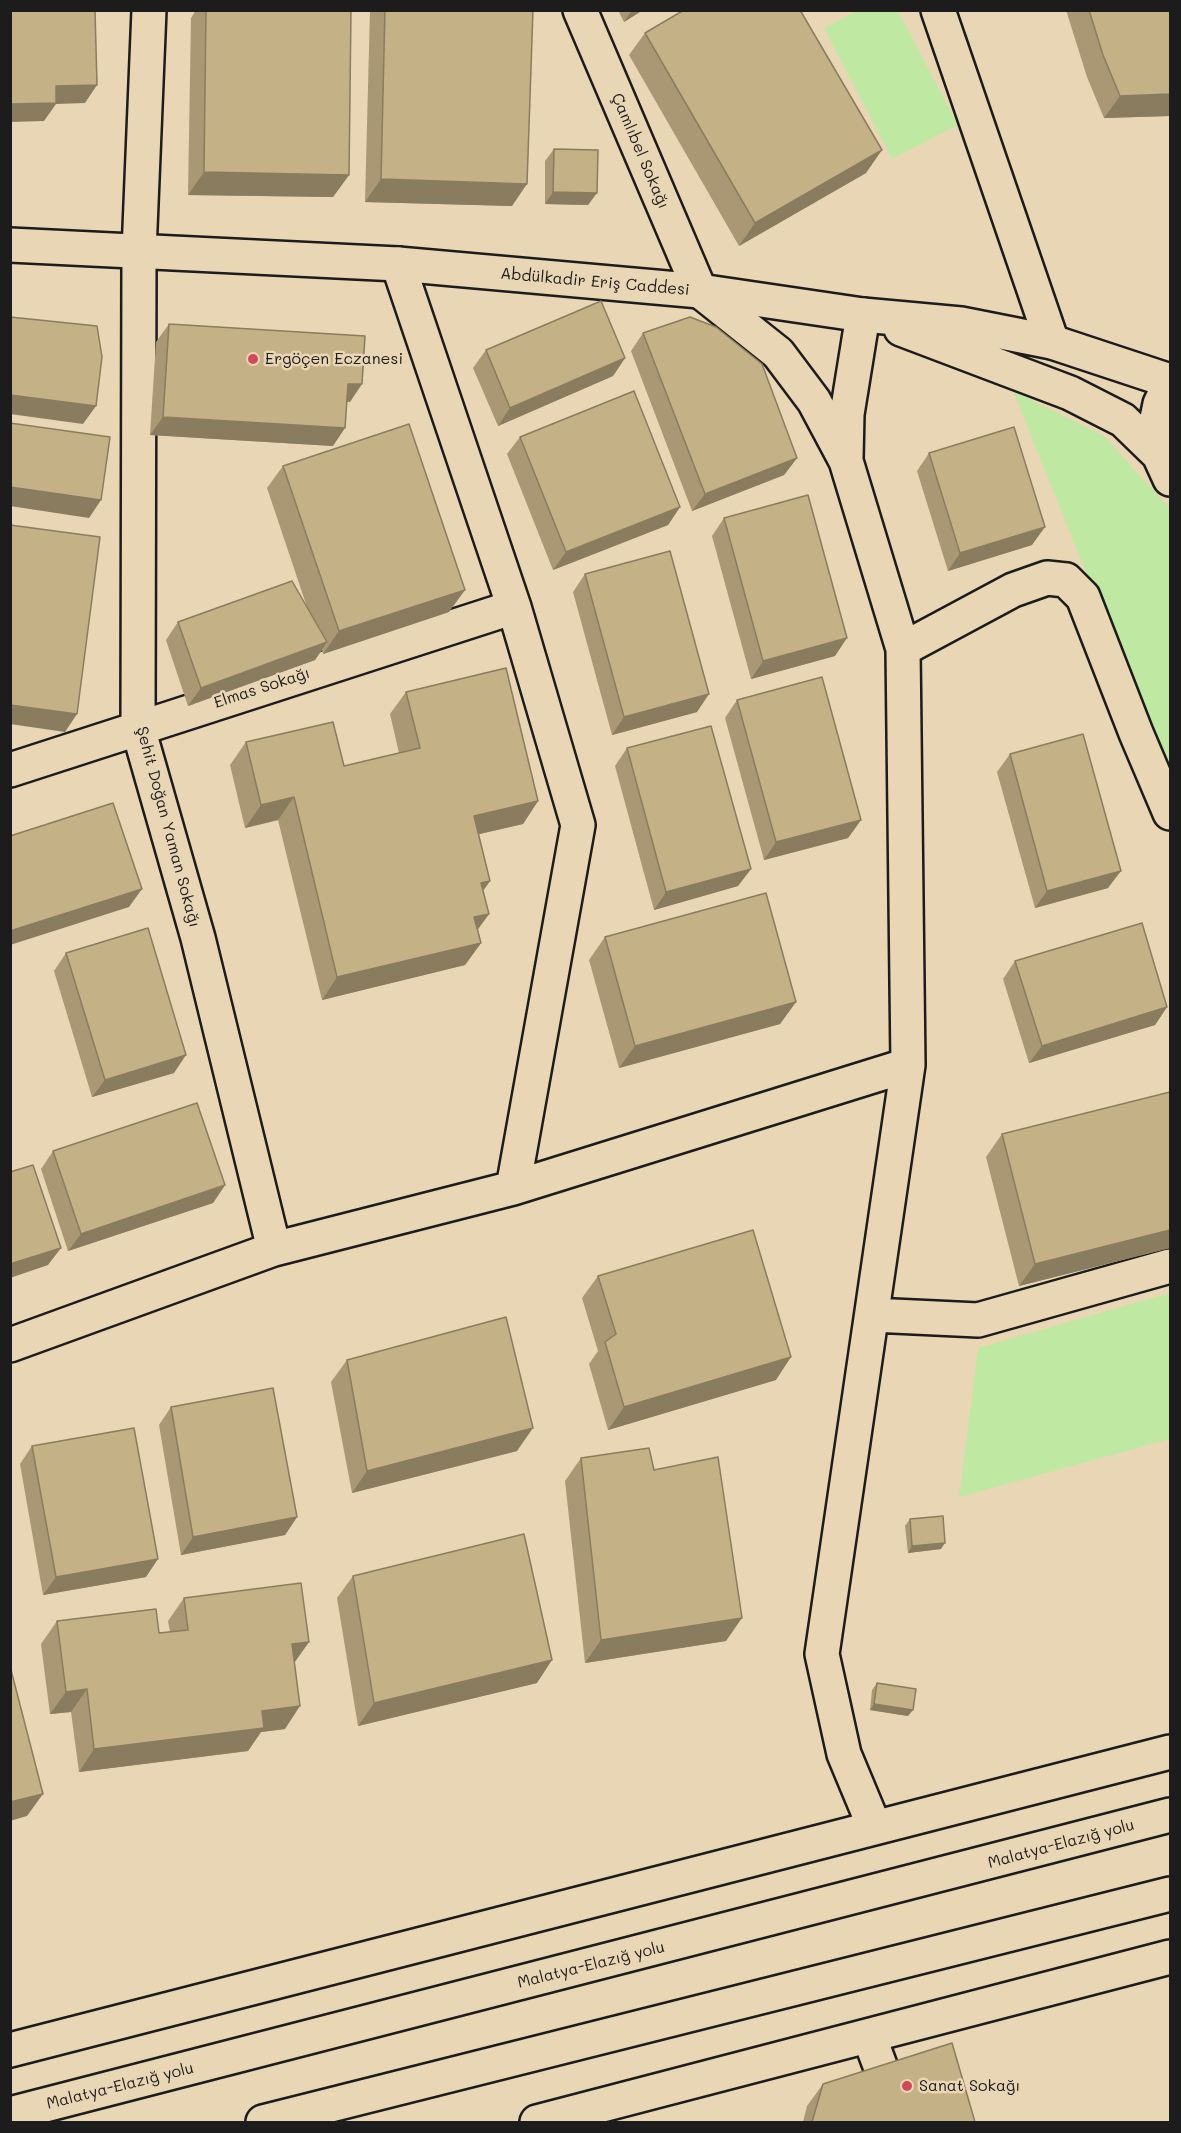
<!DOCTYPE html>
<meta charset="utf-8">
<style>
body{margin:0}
#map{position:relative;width:1181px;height:2133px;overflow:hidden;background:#e9d6b4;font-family:Mali,sans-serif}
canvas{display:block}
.frame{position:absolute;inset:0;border:12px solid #1c1c1c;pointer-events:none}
</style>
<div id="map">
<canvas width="1181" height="2133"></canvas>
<div class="frame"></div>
</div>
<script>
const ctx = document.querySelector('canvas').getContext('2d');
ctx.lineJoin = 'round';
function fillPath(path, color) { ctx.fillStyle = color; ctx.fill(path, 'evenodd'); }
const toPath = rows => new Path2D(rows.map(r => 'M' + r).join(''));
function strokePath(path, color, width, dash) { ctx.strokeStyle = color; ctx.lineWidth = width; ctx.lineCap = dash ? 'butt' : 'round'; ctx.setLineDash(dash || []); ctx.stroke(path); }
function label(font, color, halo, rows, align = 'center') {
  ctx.font = font + ' Mali,sans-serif'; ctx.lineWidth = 5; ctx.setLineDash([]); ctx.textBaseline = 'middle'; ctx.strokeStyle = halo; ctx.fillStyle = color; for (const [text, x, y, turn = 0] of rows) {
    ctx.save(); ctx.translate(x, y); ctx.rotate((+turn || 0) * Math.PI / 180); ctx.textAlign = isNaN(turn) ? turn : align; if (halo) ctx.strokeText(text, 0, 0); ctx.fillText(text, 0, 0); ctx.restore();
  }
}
fillPath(toPath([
 [858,10,898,11,958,125,892,159,824,28],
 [1013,391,1104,436,1170,509,1170,780],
 [1170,1293,1170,1439,959,1497,978,1348]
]), '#bfe8a3');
const street = toPath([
 [149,10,139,252,138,728,198,938,274,1249],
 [580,10,700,291,778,353,814,401,846,461,903,649,908,1065,822,1654,844,1754,874,1826],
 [938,10,1052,342],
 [398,264,514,607,578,825,513,1188],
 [846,459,847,414,863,315],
 [903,649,1013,590,1047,578,1066,580,1083,597,1136,733,1170,813],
 [10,770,514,607],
 [872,1315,978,1320,1170,1266],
 [10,1345,274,1249,513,1188,908,1065],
 [869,2036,901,2122]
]);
const secondary = toPath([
 [10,245,398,264,700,291,863,315,961,324,1052,342,1170,381],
 [901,329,1070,393,1123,420,1159,455],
 [1170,383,1160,404,1155,428,1159,455,1170,479],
 [10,2050,1170,1752],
 [537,2122,1170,1957]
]);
const highway = toPath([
 [10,2114,1170,1815],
 [263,2122,1170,1894]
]);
strokePath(street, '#1c1c1c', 38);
strokePath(secondary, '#1c1c1c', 38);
strokePath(highway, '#1c1c1c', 38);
strokePath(street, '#e9d6b4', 33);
strokePath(secondary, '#e9d6b4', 33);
strokePath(highway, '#e9d6b4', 33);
fillPath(toPath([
 [196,10,351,10,349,175,333,197,188,195,191,18],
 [370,10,533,10,512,206,365,202],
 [618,10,643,10,624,22],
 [1066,10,1170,10,1170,116,1104,118,1087,77],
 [645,33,866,173,739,246,629,55],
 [554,149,588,205,545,204,545,161],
 [169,324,350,402,347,402,333,446,150,435,156,342],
 [643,333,797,458,784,475,692,511,631,351],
 [486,350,625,358,613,376,498,426,473,368],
 [520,437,680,507,668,525,553,570,507,454],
 [929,453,1032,545,948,571,917,471],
 [283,466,449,612,323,654,322,650,315,660,188,706,166,640,178,622,307,607,267,488],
 [724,518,835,656,751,679,712,536],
 [585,574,697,712,612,735,573,592],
 [406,692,538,801,523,824,479,834,490,881,483,891,489,914,478,929,481,943,465,965,322,1000,278,820,245,828,230,765,246,742,344,766,399,753,390,714],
 [737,700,861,820,848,838,764,860,725,718],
 [627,748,751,869,738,886,654,910,615,766],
 [1010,754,1108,888,1035,908,997,772],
 [605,937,796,1002,780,1024,619,1068,589,960],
 [66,953,174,1073,92,1097,54,971],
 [1015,961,1167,1007,1155,1025,1029,1063,1003,979],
 [1170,1092,1170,1248,1019,1286,986,1157,1002,1134],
 [53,1151,225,1185,213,1203,68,1251,41,1169],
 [598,1276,776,1380,608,1430,589,1364,598,1351,582,1298],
 [347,1360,517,1451,352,1493,331,1382],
 [171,1407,297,1517,285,1535,181,1555,159,1425],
 [32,1446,146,1577,43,1595,20,1464],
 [581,1458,654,1470,726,1641,585,1663,565,1481],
 [910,1519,941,1549,908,1553,905,1526],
 [353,1576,537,1683,358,1726,337,1598],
 [184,1598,309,1642,295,1662,285,1729,261,1732,248,1751,79,1772,71,1712,50,1714,41,1644,57,1621,159,1633,170,1632,168,1621],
 [877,1683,908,1716,870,1710,872,1690],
 [823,2084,975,2122,803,2122,807,2106]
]), '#a99873');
fillPath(toPath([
 [632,10,643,10,624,22],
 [97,85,85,103,56,104,44,121,10,122,10,104,56,86],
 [1170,94,1170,116,1104,118,1120,96],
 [882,150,866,173,739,246,755,223],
 [204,172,349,175,333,197,188,195],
 [381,179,527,184,512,206,365,202],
 [553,192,597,193,588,205,545,204],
 [625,358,613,376,498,426,510,408],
 [348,384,362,384,350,402,335,401],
 [10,395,96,406,83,424,10,414],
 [163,417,345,428,333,446,150,435],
 [797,458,784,475,692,511,705,494],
 [10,487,101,500,89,518,10,506],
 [680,507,668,525,553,570,566,552],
 [1045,527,1032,545,948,571,960,553],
 [465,590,449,612,323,654,339,631],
 [847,638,835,656,751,679,763,661],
 [327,642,315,660,188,706,201,688],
 [709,694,697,712,612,735,624,717],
 [10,705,77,714,65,732,10,724],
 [294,797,278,820,245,828,261,805],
 [538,801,523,824,458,839,474,816],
 [861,820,848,838,764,860,776,842],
 [751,869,738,886,654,910,666,892],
 [1121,871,1108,888,1035,908,1047,891],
 [490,881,474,903,481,883],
 [142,889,129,907,10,945,10,931],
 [489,914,473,936,474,917],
 [481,943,465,965,322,1000,337,977],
 [796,1002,780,1024,619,1068,635,1046],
 [1167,1007,1155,1025,1029,1063,1042,1046],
 [186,1055,174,1073,92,1097,105,1080],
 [225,1185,213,1203,68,1251,81,1234],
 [1170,1230,1170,1248,1019,1286,1035,1264],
 [61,1248,48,1265,10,1278,10,1264],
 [791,1357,776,1380,608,1430,624,1407],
 [533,1428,517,1451,352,1493,367,1471],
 [297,1517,285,1535,181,1555,193,1537],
 [945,1543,941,1549,908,1553,912,1546],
 [158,1559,146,1577,43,1595,56,1577],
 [742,1618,726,1641,585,1663,601,1640],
 [309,1642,293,1664,292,1644],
 [552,1660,537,1683,358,1726,374,1703],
 [87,1689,71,1712,50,1714,66,1692],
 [874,1704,913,1710,908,1716,870,1710],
 [300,1706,285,1729,261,1732,248,1751,79,1772,94,1749,262,1711],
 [43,1794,27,1816,10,1821,10,1802]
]), '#8a7c5e');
const building = toPath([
 [10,10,95,10,97,85,56,86,56,103,10,104,10,10],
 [206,10,351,10,349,175,204,172,206,10],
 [385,10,533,10,527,184,381,179,385,10],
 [684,10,800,10,882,150,755,223,645,33,684,10],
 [1089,10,1170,10,1170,94,1120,96,1103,55,1089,10],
 [554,149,598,150,597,193,553,192,554,149],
 [601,301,625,358,510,408,486,350,601,301],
 [10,317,97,326,102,357,96,406,10,395,10,317],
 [690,317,716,327,762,364,797,458,705,494,643,333,690,317],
 [169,324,365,336,362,384,348,384,345,428,163,417,169,324],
 [634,391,680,507,566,552,520,437,634,391],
 [10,423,110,437,101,500,10,487,10,423],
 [409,424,465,590,339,631,283,466,409,424],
 [1014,427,1045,527,960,553,929,453,1014,427],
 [808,495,847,638,763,661,724,518,808,495],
 [10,525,100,537,77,714,10,705,10,525],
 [670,551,709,694,624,717,585,574,670,551],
 [292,581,327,642,201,688,178,622,292,581],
 [506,668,538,801,474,816,490,881,481,883,489,914,474,917,481,943,337,977,294,797,261,805,246,742,333,722,344,766,420,748,406,692,506,668],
 [822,677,861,820,776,842,737,700,822,677],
 [711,726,751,869,666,892,627,748,711,726],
 [1083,734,1121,871,1047,891,1010,754,1083,734],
 [113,803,142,889,10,931,10,836,113,803],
 [766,893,796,1002,635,1046,605,937,766,893],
 [1142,923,1167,1007,1042,1046,1015,961,1142,923],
 [148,928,186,1055,105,1080,66,953,148,928],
 [1170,1092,1170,1230,1035,1264,1002,1134,1170,1092],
 [197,1103,225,1185,81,1234,53,1151,197,1103],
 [33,1165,61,1248,10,1264,10,1172,33,1165],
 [753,1230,791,1357,624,1407,605,1342,616,1334,598,1276,753,1230],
 [506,1317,533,1428,367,1471,347,1360,506,1317],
 [273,1388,297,1517,193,1537,171,1407,273,1388],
 [134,1428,158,1559,56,1577,32,1446,134,1428],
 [649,1448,654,1470,718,1457,742,1618,601,1640,581,1458,649,1448],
 [943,1516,945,1543,912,1546,910,1519,943,1516],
 [524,1534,552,1660,374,1703,353,1576,524,1534],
 [301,1583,309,1642,292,1644,300,1706,262,1711,264,1728,94,1749,87,1689,66,1692,57,1621,156,1609,159,1633,188,1630,184,1598,301,1583],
 [10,1666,43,1794,10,1802,10,1666],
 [877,1683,916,1689,913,1710,874,1704,877,1683],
 [952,2043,975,2122,812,2122,823,2084,952,2043]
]);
fillPath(building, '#c5b186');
strokePath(building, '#8a7c5e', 1.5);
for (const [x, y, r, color] of [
 [253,359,6,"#d1495b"],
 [907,2086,6,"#d1495b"]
]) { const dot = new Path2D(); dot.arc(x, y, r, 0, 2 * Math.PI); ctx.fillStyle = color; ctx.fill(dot); strokePath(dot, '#e9d6b4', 2); }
label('16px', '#1c1c1c', '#e9d6b4', [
 ["Çamlıbel Sokağı",640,151,67],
 ["Abdülkadir Eriş Caddesi",595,282,5],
 ["Elmas Sokağı",262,688,-18],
 ["Şehit Doğan Yaman Sokağı",168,827,75],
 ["Malatya-Elazığ yolu",1061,1844,-15],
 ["Malatya-Elazığ yolu",591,1965,-14],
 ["Malatya-Elazığ yolu",120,2086,-14]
]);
label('16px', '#1c1c1c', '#e9d6b4', [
 ["Ergöçen Eczanesi",265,359],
 ["Sanat Sokağı",919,2086]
], 'left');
</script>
